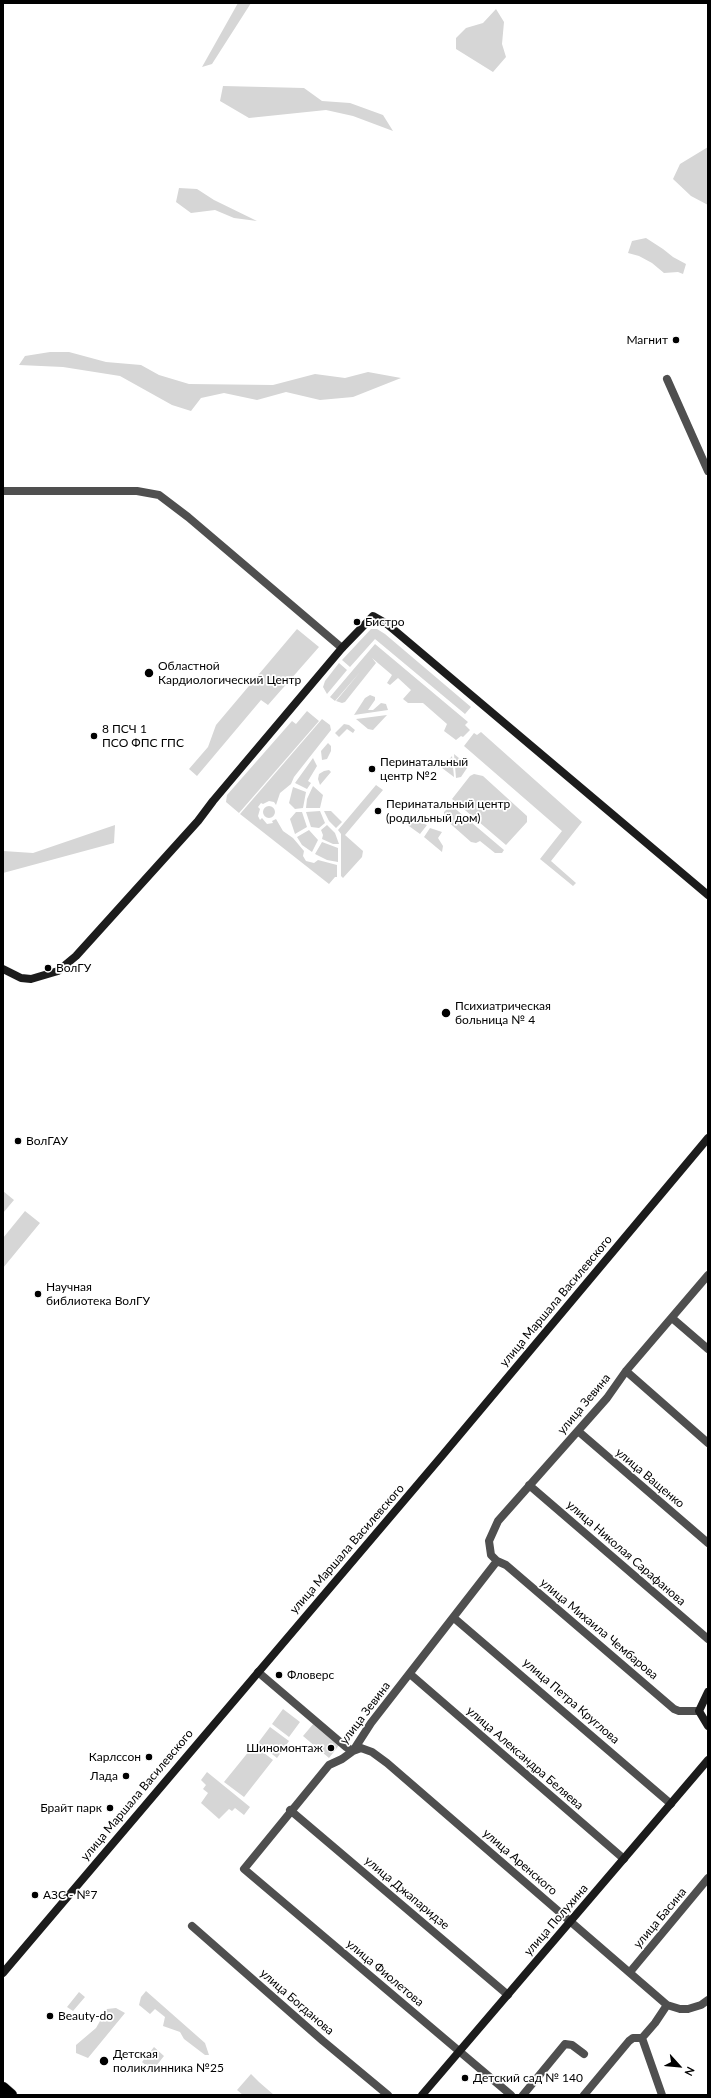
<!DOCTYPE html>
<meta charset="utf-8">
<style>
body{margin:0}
#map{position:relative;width:711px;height:2098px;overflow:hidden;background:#fff;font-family:Lato,sans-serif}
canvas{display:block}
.frame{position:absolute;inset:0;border:4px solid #000;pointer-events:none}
.north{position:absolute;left:659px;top:2046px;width:40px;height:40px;-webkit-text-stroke:3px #fff;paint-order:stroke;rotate:117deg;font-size:11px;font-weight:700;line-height:16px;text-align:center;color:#000}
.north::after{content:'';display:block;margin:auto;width:14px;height:18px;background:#000;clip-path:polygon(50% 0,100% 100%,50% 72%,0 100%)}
</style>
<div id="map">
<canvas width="711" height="2098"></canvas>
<div class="frame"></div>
<div class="north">N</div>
</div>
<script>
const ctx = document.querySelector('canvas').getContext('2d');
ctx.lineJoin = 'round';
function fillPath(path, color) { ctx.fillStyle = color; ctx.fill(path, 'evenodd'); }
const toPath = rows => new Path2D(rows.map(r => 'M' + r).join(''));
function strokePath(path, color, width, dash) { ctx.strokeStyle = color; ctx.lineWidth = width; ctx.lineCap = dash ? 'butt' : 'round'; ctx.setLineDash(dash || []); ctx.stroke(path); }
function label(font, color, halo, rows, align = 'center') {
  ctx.font = font + ' Lato,sans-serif'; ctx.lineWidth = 3.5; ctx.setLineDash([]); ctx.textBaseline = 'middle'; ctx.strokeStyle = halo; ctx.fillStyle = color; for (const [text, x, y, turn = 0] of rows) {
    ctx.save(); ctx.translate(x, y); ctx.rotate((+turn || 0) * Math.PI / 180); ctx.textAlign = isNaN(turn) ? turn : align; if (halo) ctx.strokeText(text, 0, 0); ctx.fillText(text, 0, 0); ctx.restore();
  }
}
fillPath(toPath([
 [238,3,251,3,212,64,202,67],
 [496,9,504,22,502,44,506,57,493,72,456,49,456,38,466,28,483,23],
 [223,86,304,88,322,101,350,103,383,115,393,131,353,116,326,110,249,118,220,101],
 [708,147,708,205,691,196,673,179,680,164],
 [179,188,197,189,214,200,257,221,234,218,215,210,191,213,176,202],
 [646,238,663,249,673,257,686,264,683,274,678,272,664,273,652,263,639,256,628,253,632,241],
 [50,352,69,352,106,362,141,365,159,375,189,384,273,385,315,374,345,378,368,372,401,378,353,397,320,400,286,392,257,400,224,393,201,398,191,411,172,405,120,376,63,367,19,365,25,356],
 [297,629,319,647,268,705,261,700,197,776,189,769,208,747,216,725],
 [371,629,377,629,385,634,471,707,465,714,375,639,350,667,342,660],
 [375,644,468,722,465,725,470,730,463,737,461,736,456,740,444,731,447,724,423,703,408,703,403,699,411,690,398,678,390,685,387,683,392,675,372,658,376,663,345,702,342,703,336,701,360,672,335,701,330,697],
 [339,663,347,670,327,694,323,687,325,681],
 [370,695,375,697,375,700,368,710,373,710,381,703,386,704,388,710,354,715,365,698],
 [307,711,319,721,239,813,226,802,227,795,292,721,296,724],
 [387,715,373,730,368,729,356,719],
 [322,719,330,725,331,730,294,777,291,784,280,793,276,805,274,802,269,801,263,804,261,803,258,807,260,809,258,816,260,820,262,818,267,824,273,823,272,821,276,819,283,831,293,838,304,851,303,856,306,861,314,863,318,860,337,865,337,877,335,877,329,884,240,814],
 [344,724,349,725,355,730,353,733,347,729,339,737,335,733],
 [481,732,582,822,551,861,576,883,573,886,540,859,562,831,464,746,474,733,477,735],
 [328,743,331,746,331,751,327,759,322,760,321,751],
 [454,754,465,763,467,768,461,777,456,778],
 [452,756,454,777,442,768],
 [313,758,317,766,308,781,311,783,307,789,295,783],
 [329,770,331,772,320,785,318,779,319,774,324,771],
 [474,774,483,776,527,816,527,822,506,845,452,799,470,776],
 [376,785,383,790,345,835,363,851,362,857,343,878,341,876,341,834,338,830],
 [313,786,323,795,320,808,306,808,307,799],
 [293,787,306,792,303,808,295,809,289,803],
 '263 812a6 6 0 1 1 12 0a6 6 0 1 1-12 0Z',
 [450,806,452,806,504,850,502,853,495,853,480,841,476,843,471,842,445,819,444,812],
 [320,811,325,823,319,828,311,827,306,812],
 [324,811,331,811,342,822,336,828,329,821],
 [296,812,302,812,307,827,295,834,290,819],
 [405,818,411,819,427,825,420,834,402,821],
 [115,825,114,843,3,873,3,851,33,853],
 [327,825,335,833,339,844,333,844,322,839,323,835,321,830],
 [430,828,442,832,438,838,443,846,442,852,424,837],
 [309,830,318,840,312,852,302,845,297,837],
 [322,842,338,848,338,862,327,860,315,854],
 [3,1191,14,1200,3,1213],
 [25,1211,40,1223,3,1268,3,1238],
 [283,1709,300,1722,289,1737,272,1724],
 [314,1723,340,1744,329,1758,303,1736],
 [270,1727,289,1741,277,1758,258,1743],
 [254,1745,273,1760,244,1797,224,1782],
 [207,1772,250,1807,244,1815,235,1808,232,1811,229,1809,219,1819,201,1803,208,1793,203,1789,206,1785,201,1780],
 [146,1991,205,2043,209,2055,205,2055,184,2039,180,2032,163,2026,165,2017,155,2009,150,2014,139,2005,141,1997],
 [79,1992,85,1997,73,2011,67,2007],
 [116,2008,125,2013,88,2058,76,2053,76,2045,96,2028,107,2009],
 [154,2047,164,2056,152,2071,142,2062],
 [251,2074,259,2082,274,2095,243,2095,237,2090]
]), '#d6d6d6');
const highway = toPath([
 [3,2088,11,2095]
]);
strokePath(highway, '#dbdbdb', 13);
strokePath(toPath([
 [667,379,708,471],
 [3,491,137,491,159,495,188,517,342,648],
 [672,1318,708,1349],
 [626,1371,708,1443],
 [578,1431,708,1543],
 [529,1485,708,1639],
 [497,1561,371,1723,353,1751,342,1759,329,1765,244,1869,511,2095],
 [454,1618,671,1804],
 [258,1672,346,1747,353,1751,361,1748,372,1752,387,1763,667,2005],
 [410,1674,624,1859],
 [699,1711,679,1711,674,1709,506,1565,497,1561,491,1555,489,1541,498,1521,607,1398,626,1371,708,1275],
 [290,1810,508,1995],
 [192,1926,323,2041,388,2095],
 [630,1972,708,1878],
 [642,2038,662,2095],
 [523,2095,565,2044,572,2045,584,2054],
 [584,2095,629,2041,633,2038,642,2038,655,2023,667,2005,680,2009,688,2009,701,2005,708,2000]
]), '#4f4f4f', 8);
strokePath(toPath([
 [3,969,21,978,31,979,58,971,76,956,198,821,213,801,342,648,373,616,387,624,708,895],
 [708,1692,699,1711,708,1726],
 [3,1973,441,1457,708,1138],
 [422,2095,708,1760]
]), '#1c1c1c', 8);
strokePath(highway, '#000', 12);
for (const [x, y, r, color] of [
 [676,340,4,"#000"],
 [357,622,4,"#000"],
 [149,673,5,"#000"],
 [94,736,4,"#000"],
 [372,769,4,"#000"],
 [378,811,4,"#000"],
 [48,968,4,"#000"],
 [446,1013,5,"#000"],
 [18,1141,4,"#000"],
 [38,1294,4,"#000"],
 [279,1675,4,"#000"],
 [331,1748,4,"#000"],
 [149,1757,4,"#000"],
 [126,1776,4,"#000"],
 [110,1808,4,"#000"],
 [35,1895,4,"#000"],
 [50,2016,4,"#000"],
 [104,2061,5,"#000"],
 [465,2078,4,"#000"]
]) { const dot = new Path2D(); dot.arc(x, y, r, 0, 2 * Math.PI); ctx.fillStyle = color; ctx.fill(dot); strokePath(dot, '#fff', 1.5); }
label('12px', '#000', '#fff', [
 ["Магнит",668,340,"right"],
 ["Бистро",365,622],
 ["Областной",158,666],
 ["Кардиологический Центр",158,680],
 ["8 ПСЧ 1",102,729],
 ["ПСО ФПС ГПС",102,743],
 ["Перинатальный",380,762],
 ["центр №2",380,776],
 ["Перинатальный центр",386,804],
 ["(родильный дом)",386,818],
 ["ВолГУ",56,968],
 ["Психиатрическая",455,1006],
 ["больница № 4",455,1020],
 ["ВолГАУ",26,1141],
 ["Научная",46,1287],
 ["библиотека ВолГУ",46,1301],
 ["Фловерс",287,1675],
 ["Шиномонтаж",323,1748,"right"],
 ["Карлссон",141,1757,"right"],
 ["Лада",118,1776,"right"],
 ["Брайт парк",102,1808,"right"],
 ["АЗС - №7",43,1895],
 ["Beauty-do",58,2016],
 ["Детская",113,2054],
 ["поликлинника №25",113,2068],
 ["Детский сад № 140",473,2078]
], 'left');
label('12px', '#000', '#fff', [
 ["улица Маршала Василевского",556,1301,-50],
 ["улица Зевина",584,1404,-50],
 ["улица Ващенко",650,1478,40],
 ["улица Маршала Василевского",347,1549,-49],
 ["улица Николая Сарафанова",626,1553,41],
 ["улица Михаила Чембарова",599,1629,40],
 ["улица Петра Круглова",571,1701,41],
 ["улица Зевина",365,1713,-53],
 ["улица Александра Беляева",525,1758,41],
 ["улица Маршала Василевского",137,1795,-50],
 ["улица Аренского",520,1862,41],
 ["улица Джапаридзе",407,1893,40],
 ["улица Басина",660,1918,-50],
 ["улица Полухина",556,1920,-49],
 ["улица Фиолетова",385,1973,40],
 ["улица Богданова",297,2002,41]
]);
</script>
